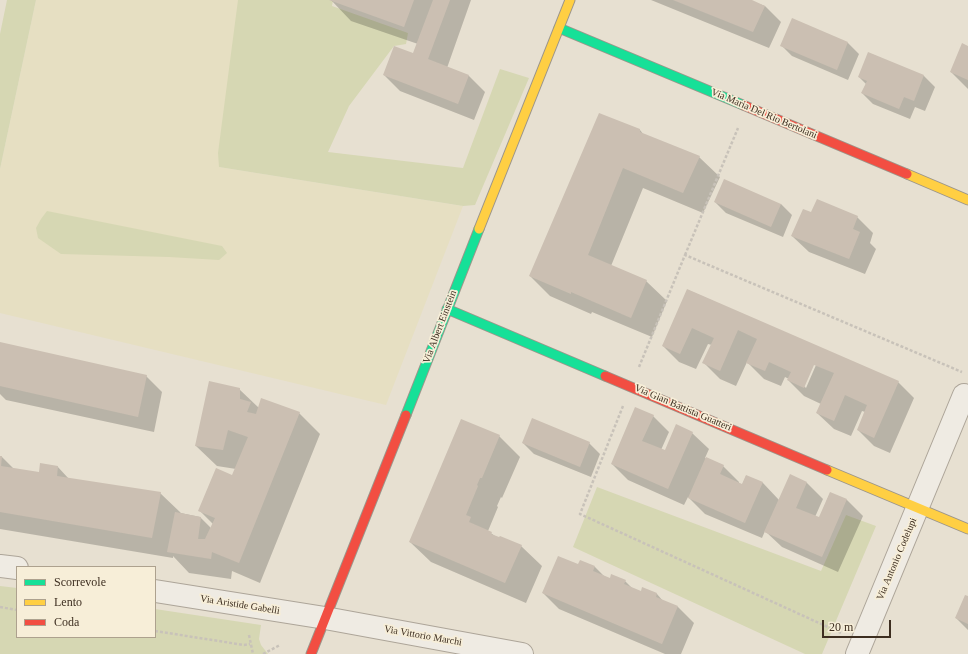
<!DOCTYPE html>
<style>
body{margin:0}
#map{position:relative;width:968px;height:654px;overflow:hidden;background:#e7e0d1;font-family:Georgia,serif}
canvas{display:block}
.legend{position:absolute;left:16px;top:566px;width:140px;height:72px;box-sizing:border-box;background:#f7eed8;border:1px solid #ada18e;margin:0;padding:5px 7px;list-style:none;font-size:12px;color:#3d2e20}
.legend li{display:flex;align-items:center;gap:8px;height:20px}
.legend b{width:20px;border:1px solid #ada18e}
.scale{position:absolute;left:822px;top:620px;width:69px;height:18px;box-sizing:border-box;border:2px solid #3d2e20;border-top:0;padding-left:5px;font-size:12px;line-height:14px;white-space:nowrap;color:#3d2e20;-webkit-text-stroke:3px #f7eed8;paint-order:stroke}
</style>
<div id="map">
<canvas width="968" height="654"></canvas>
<ul class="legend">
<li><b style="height:5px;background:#16e098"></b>Scorrevole</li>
<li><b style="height:5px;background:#ffcf43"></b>Lento</li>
<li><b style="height:5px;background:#f24e42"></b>Coda</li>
</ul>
<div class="scale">20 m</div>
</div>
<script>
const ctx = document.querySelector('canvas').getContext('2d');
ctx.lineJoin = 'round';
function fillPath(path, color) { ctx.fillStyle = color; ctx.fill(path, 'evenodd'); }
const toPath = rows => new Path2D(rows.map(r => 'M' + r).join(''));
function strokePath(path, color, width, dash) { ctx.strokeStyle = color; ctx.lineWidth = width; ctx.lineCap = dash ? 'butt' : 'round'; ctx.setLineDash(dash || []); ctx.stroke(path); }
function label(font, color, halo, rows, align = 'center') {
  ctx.font = font + ' Georgia,serif'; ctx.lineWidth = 3.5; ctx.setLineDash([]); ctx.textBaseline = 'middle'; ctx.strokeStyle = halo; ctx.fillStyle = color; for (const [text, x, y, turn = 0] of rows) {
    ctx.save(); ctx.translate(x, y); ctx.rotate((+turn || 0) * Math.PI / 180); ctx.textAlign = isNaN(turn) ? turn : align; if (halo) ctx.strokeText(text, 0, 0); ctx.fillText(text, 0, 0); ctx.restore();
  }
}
fillPath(toPath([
 [36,0,239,0,219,167,463,206,386,405,0,313,0,169]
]), '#e6dfc2');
fillPath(toPath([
 [7,0,36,0,0,169,0,34],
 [238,0,333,0,332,6,408,33,406,44,394,46,349,106,328,152,463,168,500,69,529,78,475,205,463,206,219,167,218,153],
 [47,211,222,246,227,253,219,260,169,257,61,254,38,238,36,228,41,219],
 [597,487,821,571,846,515,876,526,822,654,805,654,573,547],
 [0,586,17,588,17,637,155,637,155,609,261,625,259,639,261,645,268,654,0,654]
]), '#d6d7b3');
fillPath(toPath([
 [331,0,471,0,447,68,469,76,485,92,474,120,400,91,384,75,414,55,418,44,351,21],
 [651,0,749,0,765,6,781,22,769,48],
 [792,20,848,43,859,54,848,80,792,56,781,45],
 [968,47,968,89,951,72],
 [869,53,924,76,935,87,925,111,915,107,910,119,873,104,862,93,866,84,859,77],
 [640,130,644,135,699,157,720,177,703,213,643,188,611,266,646,281,667,301,652,337,592,312,591,314,550,296,530,276],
 [715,202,781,204,792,215,783,237,726,213],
 [812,213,857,217,873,233,870,243,876,249,865,274,809,252,792,236],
 [688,290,898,382,914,398,890,453,874,446,858,430,865,412,862,411,851,436,834,429,817,413,821,404,804,396,788,380,789,379,785,377,781,386,764,379,747,362,736,386,720,379,704,363,712,345,708,344,696,369,679,362,663,346],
 [814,363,816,365,806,388,804,386],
 [0,343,146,376,162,392,154,432,6,400,0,394],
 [239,389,259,408,299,413,320,434,260,583,232,571,231,579,189,573,173,556,173,558,0,529,0,457,2,457,14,469,40,473,57,466,69,479,160,493,181,513,200,517,211,528,213,524,200,511,232,477,236,469,217,466,196,446],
 [653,416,669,432,661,450,665,451,692,433,709,449,705,458,723,466,739,482,739,483,742,485,746,476,763,483,779,500,790,476,807,483,823,499,815,517,819,519,830,493,847,500,863,516,838,572,782,547,765,531,762,538,705,514,688,497,684,505,628,480,612,464],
 [499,436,520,457,502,498,501,497,497,506,498,507,488,531,495,536,521,546,542,566,526,603,431,562,410,542],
 [523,443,589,443,600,454,591,477,534,454],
 [579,566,595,567,604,576,610,579,625,581,633,589,641,592,657,594,663,601,678,607,694,623,681,654,665,654,559,609,543,593],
 [968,597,968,630,956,618]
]), '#0003');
fillPath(toPath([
 [329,0,414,0,404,27],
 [433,0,450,0,428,59,469,75,458,104,383,75,394,46,413,53],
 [673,0,752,0,765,6,753,32],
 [792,18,848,42,837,70,780,46],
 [962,43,968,46,968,80,950,72],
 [868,52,924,75,914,101,904,97,899,109,861,93,867,81,858,77],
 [599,113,640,129,640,132,700,156,683,193,623,168,588,255,647,280,631,318,571,292,571,294,529,276],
 [724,179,781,204,771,227,714,202],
 [817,199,858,216,853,229,860,232,849,259,791,236,803,209,811,212],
 [687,289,899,381,874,438,857,430,867,405,845,395,834,421,816,413,834,373,814,365,804,388,787,380,791,372,769,362,765,371,746,363,757,339,738,330,720,371,702,363,714,338,692,328,680,354,662,346],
 [0,342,147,375,138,417,0,386],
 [209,381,240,388,240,399,251,402,247,412,256,414,261,398,300,412,239,563,212,552,211,559,167,552,175,512,201,517,198,539,205,539,215,518,198,511,216,468,232,475,248,437,228,430,223,450,195,446],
 [635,407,654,415,642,441,665,450,676,424,693,432,668,489,611,464],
 [532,418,590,442,580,467,522,443],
 [461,419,500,435,482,478,480,478,477,485,478,486,466,515,471,517,469,522,492,532,491,534,499,537,500,536,522,545,505,583,409,542],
 [0,456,2,456,1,466,39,472,40,463,58,466,57,476,161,492,152,538,0,512],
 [706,457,724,465,720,474,742,484,746,475,763,482,745,523,688,498],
 [790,474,807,482,796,508,819,517,830,492,847,499,822,557,764,532],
 [558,556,578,564,580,560,595,566,593,571,610,578,611,574,626,580,624,584,641,591,642,587,657,593,656,597,678,606,662,644,542,593],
 [965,595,968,596,968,624,955,618]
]), '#cbbfb2');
const street = toPath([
 [0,566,17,568],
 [155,591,325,618,522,654],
 [857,654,964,395,968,396]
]);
const fast = toPath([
 [559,28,743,105],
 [447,309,605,376],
 [406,415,479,229]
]);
const slow = toPath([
 [907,174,968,200],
 [479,229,570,0],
 [827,470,968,529]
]);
const jam = toPath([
 [743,105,907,174],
 [605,376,827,470],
 [311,654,406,415]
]);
strokePath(street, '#ada599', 24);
strokePath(fast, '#9c958a', 11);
strokePath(slow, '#9c958a', 11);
strokePath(jam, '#9c958a', 11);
strokePath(toPath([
 [685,255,738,128],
 [639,367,685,255,962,372],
 [623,406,580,514,841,633],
 [0,607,17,610],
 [155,631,244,645,250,644],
 [249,635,253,654],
 [263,654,280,645]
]), '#c8c2b9', 2.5, [3, 2]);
strokePath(street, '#efebe3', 22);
strokePath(fast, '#16e098', 9);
strokePath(slow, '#ffcf43', 9);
strokePath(jam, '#f24e42', 9);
label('10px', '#3d2e20', '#f7eed8', [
 ["Via Maria Del Rio Bertolani",764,114,23],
 ["Via Albert Einstein",440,327,-69],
 ["Via Gian Battista Guatteri",683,408,23],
 ["Via Antonio Codelupi",897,559,-67],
 ["Via Aristide Gabelli",240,605,9],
 ["Via Vittorio Marchi",423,636,10]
]);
</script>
